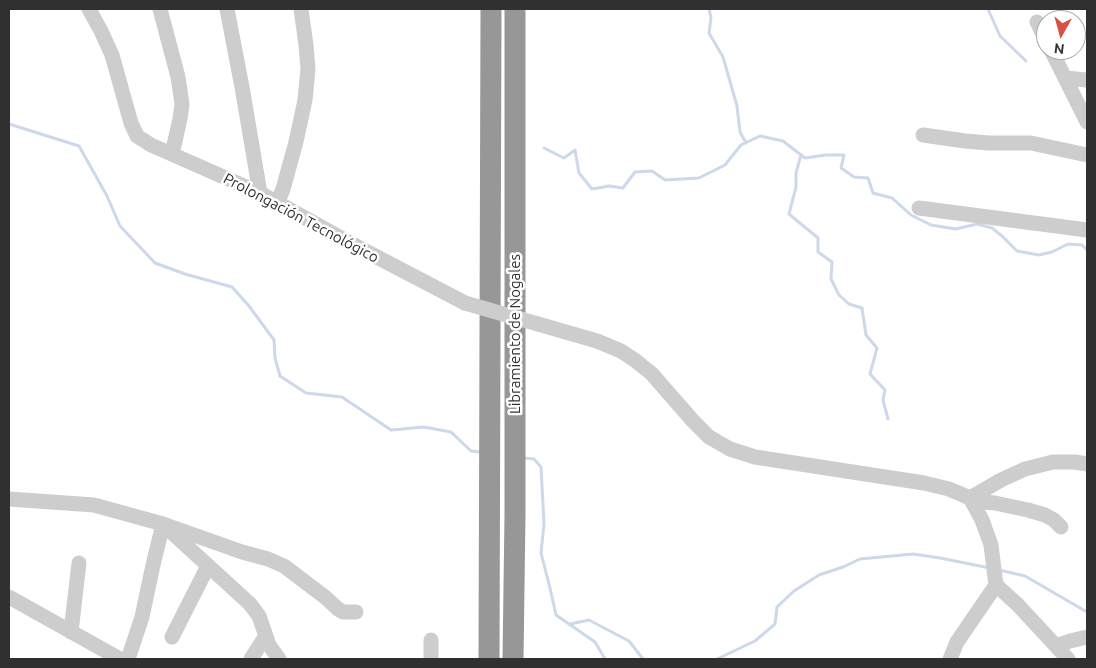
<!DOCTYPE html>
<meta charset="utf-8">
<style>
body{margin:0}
#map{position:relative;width:1096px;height:668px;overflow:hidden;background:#fff;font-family:Ubuntu,sans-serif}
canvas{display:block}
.frame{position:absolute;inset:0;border:10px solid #303030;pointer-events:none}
.north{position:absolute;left:1036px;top:10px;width:50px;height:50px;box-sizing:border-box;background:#fff;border:1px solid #acacac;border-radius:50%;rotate:187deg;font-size:14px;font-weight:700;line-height:20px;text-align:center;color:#303030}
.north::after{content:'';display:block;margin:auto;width:18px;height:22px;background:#d95140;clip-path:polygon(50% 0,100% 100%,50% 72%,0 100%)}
</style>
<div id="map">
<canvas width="1096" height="668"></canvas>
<div class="frame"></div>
<div class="north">N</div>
</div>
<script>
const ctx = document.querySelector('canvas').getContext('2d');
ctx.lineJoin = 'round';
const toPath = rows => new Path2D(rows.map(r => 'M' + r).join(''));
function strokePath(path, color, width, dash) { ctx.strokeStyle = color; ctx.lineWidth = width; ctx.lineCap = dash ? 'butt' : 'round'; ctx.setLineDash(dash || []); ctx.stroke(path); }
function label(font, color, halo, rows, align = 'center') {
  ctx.font = font + ' Ubuntu,sans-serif'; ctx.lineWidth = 5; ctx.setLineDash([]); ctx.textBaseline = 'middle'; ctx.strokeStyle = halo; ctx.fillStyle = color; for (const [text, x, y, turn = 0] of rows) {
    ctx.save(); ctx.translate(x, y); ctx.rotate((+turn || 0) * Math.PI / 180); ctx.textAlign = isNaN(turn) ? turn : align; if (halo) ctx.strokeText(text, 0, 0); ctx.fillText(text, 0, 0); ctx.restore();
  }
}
strokePath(toPath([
 [709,9,711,18,709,33,723,57,737,106,740,132,746,143],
 [988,9,1000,36,1026,61],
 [9,124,79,146,107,196,120,226,155,263,185,274,232,287,249,306,274,340,275,358,280,376,306,393,342,397,391,430,424,427,451,432,471,451,480,452],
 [544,148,564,158,575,150,579,173,592,189,609,186,623,188,635,172,652,171,665,180,699,178,725,165,741,145,760,136,783,141,805,158,826,155,844,155,841,168,854,177,868,178,873,193,892,198,911,215,931,225,956,229,977,224,992,228,1002,236,1017,251,1039,255,1052,252,1068,244,1082,245,1087,250],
 [801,155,796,173,796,187,789,214,818,238,818,252,832,262,831,279,839,295,849,304,862,308,866,335,877,348,870,374,885,390,883,400,888,419],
 [525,458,534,459,541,467,544,524,541,553,550,588,556,615,595,642,605,659],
 [999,570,1025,576,1087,612],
 [570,624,589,620,606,629,629,641,643,659],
 [717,659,755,641,775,624,777,607,794,591,819,575,843,567,860,559,913,554,940,558,990,568]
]), '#cdd9ea', 3);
strokePath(toPath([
 [89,9,101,31,112,55,131,123,137,136,151,145,260,193,352,244,465,303],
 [160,9,178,77,182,104,180,119,172,154],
 [227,9,242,87,260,193],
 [1037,22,1046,40],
 [1051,50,1087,122],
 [1065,78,1087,80],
 [923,135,965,141,989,143,1031,143,1087,155],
 [278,202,283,189,296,142,305,100,308,69,306,45,301,9],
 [919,208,1087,230],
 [538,324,597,341,621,351,636,361,652,374,693,421,709,437,730,449,755,457,924,483,949,489,970,498,982,520,991,545,996,585,1018,605,1068,659],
 [970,498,1001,480,1025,469,1053,462,1075,462,1087,464],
 [9,499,94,505,163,524,242,552,268,559,284,566,325,597,338,609,343,612,356,612],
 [973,503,984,502,995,503,1028,510,1045,515,1054,520,1061,527],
 [168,529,250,604,259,616,269,645,279,659],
 [9,597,120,659],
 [71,632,79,563],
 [172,637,208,566],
 [1056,646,1070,641,1087,637],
 [128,659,142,617,153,565,163,524],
 [251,659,265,637],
 [431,659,431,640],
 [950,659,957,642,996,585]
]), '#cdcdcd', 15);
strokePath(toPath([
 [489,659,491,9],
 [513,659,515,515,515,9]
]), '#979797', 21);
strokePath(toPath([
 [465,303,538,324]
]), '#cdcdcd', 15);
label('15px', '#303030', '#fff', [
 ["Prolongación Tecnológico",301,218,28],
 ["Libramiento de Nogales",515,334,-90]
]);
</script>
